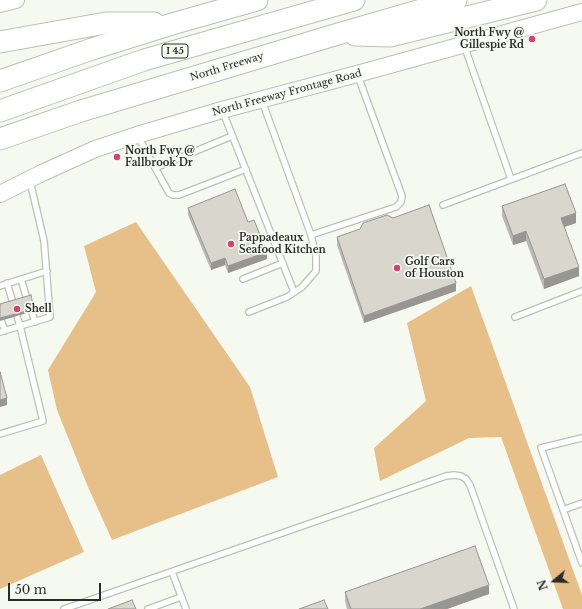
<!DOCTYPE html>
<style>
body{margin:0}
#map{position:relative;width:582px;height:609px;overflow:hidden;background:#f6f9ef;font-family:"Libre Baskerville",serif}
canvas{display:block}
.north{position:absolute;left:534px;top:561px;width:40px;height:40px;-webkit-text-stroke:3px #f6f9ef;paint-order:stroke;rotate:251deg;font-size:11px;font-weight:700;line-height:16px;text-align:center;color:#2b2c29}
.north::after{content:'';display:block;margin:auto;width:14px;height:18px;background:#2b2c29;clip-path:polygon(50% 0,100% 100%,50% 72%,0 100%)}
.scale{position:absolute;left:8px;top:583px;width:93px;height:18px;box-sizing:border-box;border:2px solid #2b2c29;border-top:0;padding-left:5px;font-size:12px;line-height:14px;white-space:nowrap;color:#2b2c29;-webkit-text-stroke:3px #f6f9ef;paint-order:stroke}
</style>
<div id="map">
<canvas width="582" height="609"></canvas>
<div class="north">N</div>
<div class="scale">50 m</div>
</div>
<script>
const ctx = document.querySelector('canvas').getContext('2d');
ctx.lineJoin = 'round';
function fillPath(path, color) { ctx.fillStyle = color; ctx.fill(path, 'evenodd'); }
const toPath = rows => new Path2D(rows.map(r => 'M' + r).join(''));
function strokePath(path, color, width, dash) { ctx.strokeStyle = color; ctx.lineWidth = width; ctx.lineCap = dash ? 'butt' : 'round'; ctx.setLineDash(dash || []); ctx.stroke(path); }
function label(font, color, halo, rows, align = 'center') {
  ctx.font = font + ' "Libre Baskerville",serif'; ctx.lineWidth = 3.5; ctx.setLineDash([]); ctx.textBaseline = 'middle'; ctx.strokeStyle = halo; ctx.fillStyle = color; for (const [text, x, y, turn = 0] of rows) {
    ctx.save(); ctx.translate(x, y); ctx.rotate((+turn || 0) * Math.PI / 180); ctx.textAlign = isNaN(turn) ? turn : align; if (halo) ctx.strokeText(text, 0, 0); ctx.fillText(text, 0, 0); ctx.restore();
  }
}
fillPath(toPath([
 [136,222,250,387,278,477,112,540,88,487,57,410,48,370,96,292,84,246],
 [471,286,582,595,582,609,563,609,501,437,469,438,380,481,374,448,426,401,407,323],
 [41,455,84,552,0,589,0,475]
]), '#e7c089');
const service = toPath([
 [464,45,511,179],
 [223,112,294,292],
 [137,135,169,193,173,195,179,195,246,169],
 [155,168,232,136],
 [443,205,582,153],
 [311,235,396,207,401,202,402,196,358,76],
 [21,279,27,299],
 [243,279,283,263],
 [7,283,13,303],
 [0,286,47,271],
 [32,312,35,322],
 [249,312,287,297,302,287,316,271,316,256,311,235,262,101],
 [515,317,582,291],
 [1,320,5,331],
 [0,332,50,317,44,241,30,181],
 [0,434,43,421,20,326,17,316],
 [582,438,541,448,582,563],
 [563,510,582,503],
 [172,572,186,609],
 [64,609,446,476,454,475,461,476,466,479,470,485,514,609],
 [148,609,181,597]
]);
const secondary = toPath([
 [0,4,16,0],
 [0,194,42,173,95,149,137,135,222,110,357,74,582,12]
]);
const motorway = toPath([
 [355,35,390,36,536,0],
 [0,42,106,23,154,23],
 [0,81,92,49,172,24,257,0],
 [0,111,144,60,354,0],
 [0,139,81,111,338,34,456,0]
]);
strokePath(service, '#bdc0b7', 8);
strokePath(secondary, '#bdc0b7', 18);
strokePath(motorway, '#bdc0b7', 23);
strokePath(service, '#fff', 5.5);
strokePath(secondary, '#fff', 16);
strokePath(motorway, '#fff', 21);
fillPath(toPath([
 [502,206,576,223,564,227,579,276,544,289,526,241,513,245,502,216],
 [188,208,248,222,267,259,228,273,225,265,211,270,188,215],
 [337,237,456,291,364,323,337,245],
 [345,592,489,594,447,609,347,609,345,601]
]), '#bab8b0');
fillPath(toPath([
 [576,213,576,223,561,228,561,218],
 [526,231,526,241,513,245,513,236],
 [267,252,267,259,228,273,228,266],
 [225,258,225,265,211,270,211,263],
 [579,267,579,276,544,289,544,279],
 [456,283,456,291,364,323,364,316],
 [34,309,34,311,0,321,0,318],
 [7,398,7,405,0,407,0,400],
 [489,585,489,594,447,609,420,609]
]), '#979690');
const building = toPath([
 [565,184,576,213,561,218,579,267,544,279,526,231,513,236,502,206,565,184],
 [235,189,248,222,254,220,267,252,228,266,225,258,211,263,188,208,235,189],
 [429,205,456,283,364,316,337,237,360,229,363,223,387,215,393,218,429,205],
 [31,295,34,309,0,318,0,304,31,295],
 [0,372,7,398,0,400,0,372],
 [475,546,489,585,420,609,351,609,345,592,475,546],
 [132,600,136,609,108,609,132,600],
 [324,600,328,609,299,609,324,600]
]);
fillPath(building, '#d8d6cd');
strokePath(building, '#979690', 1);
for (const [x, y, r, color] of [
 [532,39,4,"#d14471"],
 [117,157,4,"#d14471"],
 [231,244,4,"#d14471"],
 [397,268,4,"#d14471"],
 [17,309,4,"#d14471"]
]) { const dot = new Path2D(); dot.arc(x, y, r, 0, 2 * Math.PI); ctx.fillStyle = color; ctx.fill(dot); strokePath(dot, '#f6f9ef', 1.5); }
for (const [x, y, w] of [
 [175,51,26]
]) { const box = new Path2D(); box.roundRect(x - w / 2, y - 7, w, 14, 3); ctx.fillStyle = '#f6f9ef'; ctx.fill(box); strokePath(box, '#2b2c29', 1); }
label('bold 9px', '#2b2c29', null, [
 ["I 45",175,51]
]);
label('bold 10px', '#2b2c29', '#f6f9ef', [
 ["North Fwy @",524,33,"right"],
 ["Gillespie Rd",524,45,"right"],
 ["North Fwy @",125,151],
 ["Fallbrook Dr",125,163],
 ["Pappadeaux",239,238],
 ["Seafood Kitchen",239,250],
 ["Golf Cars",405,262],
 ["of Houston",405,274],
 ["Shell",25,309]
], 'left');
label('10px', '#2b2c29', '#f6f9ef', [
 ["North Freeway",227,67,-17],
 ["North Freeway Frontage Road",287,93,-15]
]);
</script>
